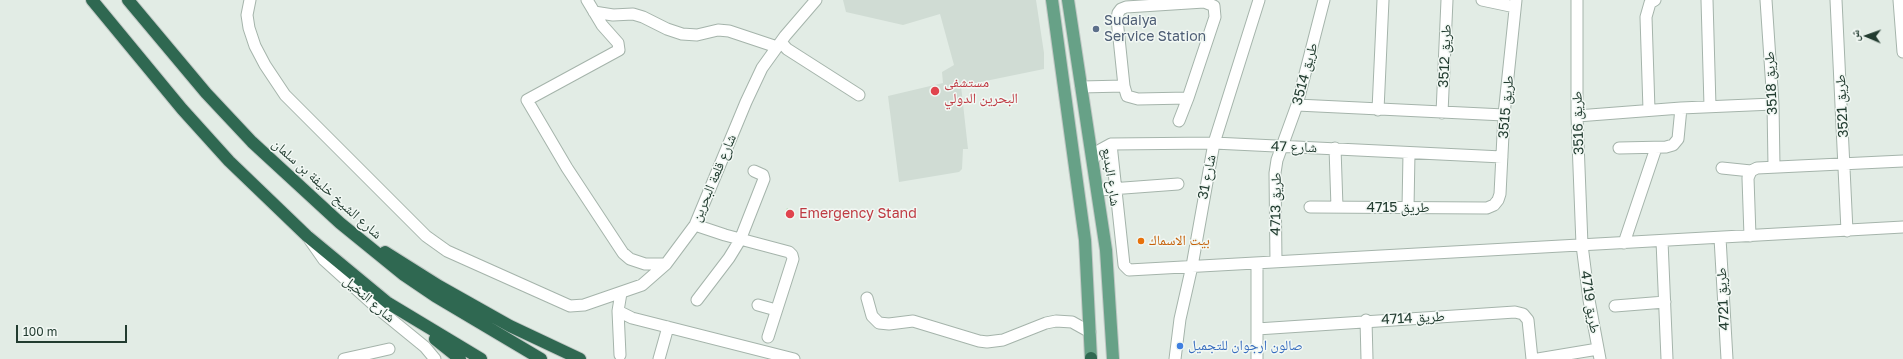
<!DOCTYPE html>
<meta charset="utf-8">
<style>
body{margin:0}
#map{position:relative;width:1903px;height:359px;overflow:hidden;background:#e2ece5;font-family:"Golos Text","Noto Naskh Arabic",sans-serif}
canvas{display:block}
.north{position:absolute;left:1847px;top:16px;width:40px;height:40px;-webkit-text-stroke:3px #f2f8f4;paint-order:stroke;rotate:272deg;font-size:11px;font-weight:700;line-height:16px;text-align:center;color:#223c30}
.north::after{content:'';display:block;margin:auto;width:14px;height:18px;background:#223c30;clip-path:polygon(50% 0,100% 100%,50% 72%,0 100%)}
.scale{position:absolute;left:16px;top:325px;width:111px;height:18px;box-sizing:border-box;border:2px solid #223c30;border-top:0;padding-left:5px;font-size:12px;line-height:14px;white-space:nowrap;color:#223c30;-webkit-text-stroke:3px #f2f8f4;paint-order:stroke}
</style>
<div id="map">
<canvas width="1903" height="359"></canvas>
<div class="north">ش</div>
<div class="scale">100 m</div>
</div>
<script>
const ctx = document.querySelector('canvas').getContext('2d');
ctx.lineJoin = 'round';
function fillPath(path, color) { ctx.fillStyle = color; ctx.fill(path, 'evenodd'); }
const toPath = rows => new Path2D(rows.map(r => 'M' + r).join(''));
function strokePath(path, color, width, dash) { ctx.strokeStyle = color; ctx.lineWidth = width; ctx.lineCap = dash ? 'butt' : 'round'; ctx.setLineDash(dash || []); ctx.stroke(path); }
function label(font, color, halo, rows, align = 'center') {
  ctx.font = font + ' "Golos Text","Noto Naskh Arabic",sans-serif'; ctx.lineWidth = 3; ctx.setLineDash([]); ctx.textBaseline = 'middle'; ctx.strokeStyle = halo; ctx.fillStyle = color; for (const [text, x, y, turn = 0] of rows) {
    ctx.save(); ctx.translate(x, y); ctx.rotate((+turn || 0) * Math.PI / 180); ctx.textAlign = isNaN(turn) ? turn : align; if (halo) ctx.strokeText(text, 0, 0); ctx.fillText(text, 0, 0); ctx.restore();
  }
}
fillPath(toPath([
 [843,0,1036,0,1044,53,1044,69,961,86,968,149,963,149,962,169,959,172,899,182,888,96,943,83,942,72,954,65,940,14,903,25,846,12]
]), '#d0dcd4');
fillPath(toPath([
 [787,208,796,213,792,218,784,214]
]), '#bbddbe');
const minor = toPath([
 [250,0,247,15,249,28,255,46,265,65,285,95,426,236,447,251,570,306,584,305,642,285,666,264,695,225,746,102,762,68,785,36,816,0],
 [587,0,602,25,618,43,619,50,527,100,567,168,623,253,630,259,645,264,666,264],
 [1482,0,1515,7],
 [1577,0,1577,116,1582,245,1589,300,1600,359],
 [1707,0,1710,106],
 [1766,0,1773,104,1774,166],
 [1836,0,1847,231],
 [1899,0,1903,52],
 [594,12,613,15,633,14,643,17,667,29,682,34,697,35,718,30,729,31,777,47],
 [781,42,787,49,859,95],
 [1081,87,1124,86],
 [1297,105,1504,115],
 [1378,110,1383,0],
 [1649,110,1646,17,1650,3,1655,0],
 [1442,113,1447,0],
 [1577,116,1681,108,1773,104],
 [1179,121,1188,98,1215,17,1214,6,1204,2,1126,7,1121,9,1118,13,1117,19,1124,86,1127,96,1138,99,1188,98],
 [1111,144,1124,265,1129,270,1903,227],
 [1335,148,1337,207],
 [1619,148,1666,147,1673,145,1678,139,1681,108],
 [1093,160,1100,150,1111,144,1214,143,1502,157],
 [1722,168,1751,171],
 [1097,190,1178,184],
 [1310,207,1487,208,1494,205,1498,200,1500,194,1504,115,1516,0],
 [1408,208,1409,153],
 [695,225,725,235,789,252,792,255,793,259,768,337],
 [1750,236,1748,178,1751,171,1757,168,1903,161],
 [1720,238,1727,359],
 [310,240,324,260,376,307,425,347,435,359],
 [1662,241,1667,359],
 [1624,243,1656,148],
 [1276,262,1275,173,1277,160,1297,105,1324,0],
 [867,298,872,316,879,323,889,324,913,321,979,341,987,342,1003,340,1046,323,1056,321,1072,322,1090,332],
 [697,300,729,258,740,240,764,179,763,175,754,171],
 [758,305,776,310],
 [1615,306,1665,302],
 [618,311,632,318,794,359],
 [1366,320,1367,359],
 [1257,329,1515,312,1523,314,1528,320,1532,359],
 [620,355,618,311,621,293],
 [344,359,389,349],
 [659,359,668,327],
 [1175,359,1180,319,1192,266,1214,143,1259,0],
 [1257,359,1257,263],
 [1538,359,1598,349]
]);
const major = toPath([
 [1052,0,1085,240,1091,359],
 [1068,0,1106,250,1113,359]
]);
const highway = toPath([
 [92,0,182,109,229,161,307,236,388,303,481,359],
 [128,0,206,93,252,142,340,223,404,275,435,296,541,359],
 [385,252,439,286,510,326,580,359],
 [435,339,460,359],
 [1091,359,1091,358]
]);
strokePath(minor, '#a5b4ab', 13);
strokePath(major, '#c1c8c5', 14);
strokePath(highway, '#c1c8c5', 14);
strokePath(minor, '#fff', 11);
strokePath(major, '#67a187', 12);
strokePath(highway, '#2f6851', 12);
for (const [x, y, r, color] of [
 [1096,29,4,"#5c6f8a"],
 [935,91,5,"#e0444e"],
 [790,214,5,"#e0444e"],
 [1141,241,4,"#e8710a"],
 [1180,346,4,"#3f7fe0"]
]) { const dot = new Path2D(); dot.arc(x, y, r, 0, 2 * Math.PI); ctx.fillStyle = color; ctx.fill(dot); strokePath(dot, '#f2f8f4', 1.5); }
label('14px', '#4e5e75', '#f2f8f4', [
 ["Sudaiya",1104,21],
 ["Service Station",1104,37]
], 'left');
label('14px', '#223c30', '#f2f8f4', [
 ["طريق 3512",1445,56,-87],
 ["طريق 3514",1305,74,-75],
 ["طريق 3518",1771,83,-93],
 ["طريق 3521",1842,106,-93],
 ["طريق 3515",1506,107,-85],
 ["طريق 3516",1578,123,-92],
 ["شارع 47",1294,147,2],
 ["شارع البديع",1111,177,82],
 ["شارع 31",1207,177,-79],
 ["شارع قلعة البحرين",714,178,-67],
 ["شارع الشيخ خليفة بن سلمان",327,189,42],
 ["طريق 4713",1276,204,-89],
 ["طريق 4715",1398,208],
 ["شارع النخيل",369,299,41],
 ["طريق 4721",1723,299,-93],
 ["طريق 4719",1590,302,81],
 ["طريق 4714",1413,318,-3]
]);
label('14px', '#be3a42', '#f2f8f4', [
 ["مستشفى",944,83],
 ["البحرين الدولي",944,99],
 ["Emergency Stand",799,214]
], 'left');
label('14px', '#c56008', '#f2f8f4', [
 ["بيت الاسماك",1149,241]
], 'left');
label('14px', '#366cbe', '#f2f8f4', [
 ["صالون ارجوان للتجميل",1188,346]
], 'left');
</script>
